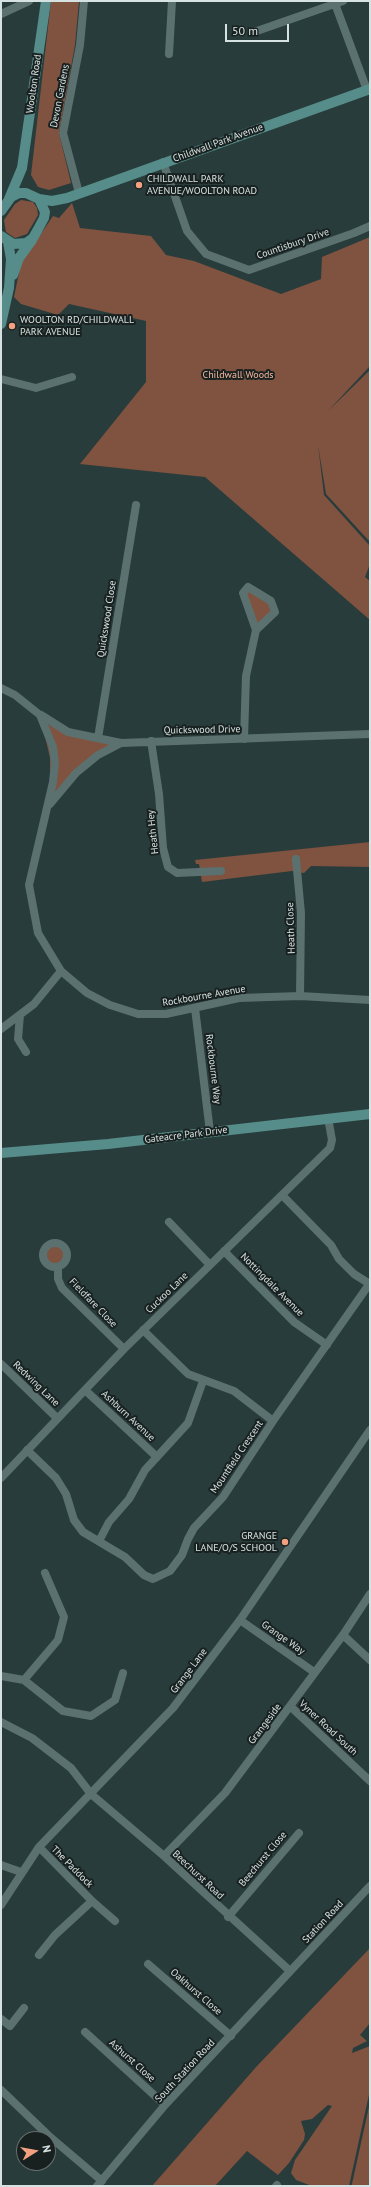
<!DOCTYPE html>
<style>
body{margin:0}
#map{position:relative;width:371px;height:2187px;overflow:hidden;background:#283c3b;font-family:"PT Sans",sans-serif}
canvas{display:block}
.frame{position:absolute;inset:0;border:2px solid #d6e2e1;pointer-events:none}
.north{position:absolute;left:16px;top:2131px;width:40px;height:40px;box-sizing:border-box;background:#182120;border:1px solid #646e6d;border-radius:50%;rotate:79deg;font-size:11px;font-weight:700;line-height:16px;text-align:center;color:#d6e2e1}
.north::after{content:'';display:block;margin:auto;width:14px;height:18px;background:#f2a080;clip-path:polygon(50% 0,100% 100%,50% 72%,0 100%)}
.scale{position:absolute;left:225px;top:24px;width:64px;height:18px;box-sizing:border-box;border:2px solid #d6e2e1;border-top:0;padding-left:5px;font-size:12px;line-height:14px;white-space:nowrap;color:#d6e2e1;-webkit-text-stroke:3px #182120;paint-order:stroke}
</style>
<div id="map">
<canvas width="371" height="2187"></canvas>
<div class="frame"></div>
<div class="north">N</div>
<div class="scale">50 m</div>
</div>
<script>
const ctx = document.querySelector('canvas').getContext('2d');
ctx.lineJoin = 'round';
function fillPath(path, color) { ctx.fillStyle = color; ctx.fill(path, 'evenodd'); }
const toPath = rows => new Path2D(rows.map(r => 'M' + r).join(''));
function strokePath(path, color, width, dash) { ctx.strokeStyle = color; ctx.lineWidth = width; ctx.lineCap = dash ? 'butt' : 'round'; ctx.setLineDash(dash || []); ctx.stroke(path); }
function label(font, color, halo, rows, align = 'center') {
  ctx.font = font + ' "PT Sans",sans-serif'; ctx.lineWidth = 4; ctx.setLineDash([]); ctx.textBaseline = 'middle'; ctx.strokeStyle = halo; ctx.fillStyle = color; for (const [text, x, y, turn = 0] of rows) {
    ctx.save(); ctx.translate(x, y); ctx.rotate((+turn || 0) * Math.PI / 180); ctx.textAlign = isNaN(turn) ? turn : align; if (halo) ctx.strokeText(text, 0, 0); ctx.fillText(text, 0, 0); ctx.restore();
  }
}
fillPath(toPath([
 [51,1,79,1,75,45,59,133,71,183,49,190,38,187,31,175],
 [21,200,33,202,37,208,38,215,27,234,15,238,6,232,4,220,15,204],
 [72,203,80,228,151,236,166,255,194,261,281,294,321,279,322,257,370,237,370,366,328,411,370,370,370,542,326,494,318,445,324,495,370,546,370,564,365,577,370,581,370,620,205,477,80,464,146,382,146,321,69,304,58,315,21,304,14,297,21,263,53,216,59,218],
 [248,587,271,601,275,612,256,630,243,593],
 [42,723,118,745,80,770,50,803,50,758],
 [370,842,370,867,311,866,304,873,292,871,202,882,199,864,196,864,195,860],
 '46 1255a9 9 0 1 1 18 0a9 9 0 1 1-18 0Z',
 [370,1948,370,2023,360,2035,367,2041,353,2048,352,2053,370,2046,370,2090,349,2186,312,2186,296,2180,291,2173,295,2160,332,2106,328,2105,312,2119,301,2121,305,2134,304,2140,289,2163,278,2175,247,2151,215,2186,152,2186,257,2066],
 [370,2102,370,2186,351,2186,352,2184]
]), '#805240');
strokePath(toPath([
 [334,1,367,90],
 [1,14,29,1],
 [254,32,343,1],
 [169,54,172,1],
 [163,162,187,231,206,254,249,270,354,233,370,226],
 [79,193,63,133,80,45,84,1],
 [1,379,36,388,72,377],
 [1,688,15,695,40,715,53,747,55,763,53,782,29,885,38,933,61,971,87,993,110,1005,138,1014,166,1014,239,998,300,996,370,1000],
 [41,715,68,732,121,743,370,734],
 [98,738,136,505],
 [244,739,246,676,256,630,243,593,248,587,271,601,275,612,256,630],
 [151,741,159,794,163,848,168,867,177,873,221,871],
 [50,804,76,773,98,755,121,743],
 [296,859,301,913,300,996],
 [195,1008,210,1132],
 [20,1015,18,1039,26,1052],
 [1,1029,34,1004,61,971],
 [282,1195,331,1245,339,1259,354,1274,370,1284],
 [169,1222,210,1265],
 '43 1255a12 12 0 1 1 24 0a12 12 0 1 1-24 0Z',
 [224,1251,294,1322,327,1345],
 [58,1267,58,1279,62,1288,124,1349],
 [143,1330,188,1374,234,1391,273,1421],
 [1,1364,57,1418],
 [85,1390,157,1457],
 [27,1450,56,1478,66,1494,74,1520,83,1532,125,1557,144,1575,153,1579,170,1571,182,1555,188,1539,194,1528,223,1497,273,1421,370,1283],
 [1,1478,124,1349,330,1148,332,1140,328,1118],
 [99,1541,109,1522,129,1499,145,1470,188,1423,203,1381],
 [240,1620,314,1672],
 [343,1635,370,1660],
 [1,1676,24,1680,63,1711,91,1716,115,1700,123,1673],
 [24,1680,58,1640,64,1617,45,1573],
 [290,1706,370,1781],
 [1,1722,32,1738,71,1768,91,1794,164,1856,290,1971],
 [39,1847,92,1901,115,1921],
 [164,1856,225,1793,343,1635,370,1594],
 [1,1865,21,1872],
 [1,1905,39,1847,173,1708,240,1620,370,1430],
 [228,1917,299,1833],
 [39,1955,55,1935,92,1901],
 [148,1964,231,2036],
 [1,2019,10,2026,24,2008],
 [85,2032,165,2105],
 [1,2090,49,2136,102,2181],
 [97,2186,165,2105,370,1886],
 [276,2186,277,2185]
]), '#5b716f', 8);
strokePath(toPath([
 [9,199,22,168,46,1],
 [39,199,52,201,67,198,370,89],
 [1,211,11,197,19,193,26,193,39,199,45,212,44,218,37,231,33,238,26,243,13,244,1,236],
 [13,275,19,258,32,240],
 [1,324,9,288,11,259,8,242],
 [1,1153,108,1144,370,1114]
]), '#568d8a', 10);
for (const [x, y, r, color] of [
 [139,185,4,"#f2a080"],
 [12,326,4,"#f2a080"],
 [285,1542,4,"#f2a080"]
]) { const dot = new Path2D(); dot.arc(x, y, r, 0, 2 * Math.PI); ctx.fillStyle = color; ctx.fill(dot); strokePath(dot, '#182120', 1.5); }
label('10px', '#d6e2e1', '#182120', [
 ["Woolton Road",34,84,-82],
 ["Devon Gardens",60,96,-79],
 ["Childwall Park Avenue",218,143,-20],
 ["Countisbury Drive",293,244,-19],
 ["Quickswood Close",107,619,-81],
 ["Quickswood Drive",202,730,-1],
 ["Heath Hey",153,832,-96],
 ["Heath Close",291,928,-92],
 ["Rockbourne Avenue",204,996,-10],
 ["Rockbourne Way",213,1069,83],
 ["Gateacre Park Drive",186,1135,-7],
 ["Nottingdale Avenue",272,1285,45],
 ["Cuckoo Lane",167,1293,-44],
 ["Fieldfare Close",93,1303,46],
 ["Redwing Lane",36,1384,44],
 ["Ashburn Avenue",128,1416,43],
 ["Mountfield Crescent",237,1457,-56],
 ["Grange Way",283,1638,35],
 ["Grange Lane",189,1671,-53],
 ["Grangeside",265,1724,-53],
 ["Vyner Road South",328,1728,43],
 ["Beechurst Close",263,1859,-50],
 ["The Paddock",72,1867,45],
 ["Beechurst Road",198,1875,43],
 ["Station Road",323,1922,-47],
 ["Oakhurst Close",196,1992,41],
 ["Ashurst Close",132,2061,42],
 ["South Station Road",185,2071,-47]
]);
label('10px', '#d6e2e1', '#182120', [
 ["CHILDWALL PARK",147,179],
 ["AVENUE/WOOLTON ROAD",147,191],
 ["WOOLTON RD/CHILDWALL",20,320],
 ["PARK AVENUE",20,332],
 ["GRANGE",277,1536,"right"],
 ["LANE/O/S SCHOOL",277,1548,"right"]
], 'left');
label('10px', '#f8b69d', '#182120', [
 ["Childwall Woods",238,375]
]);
</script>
